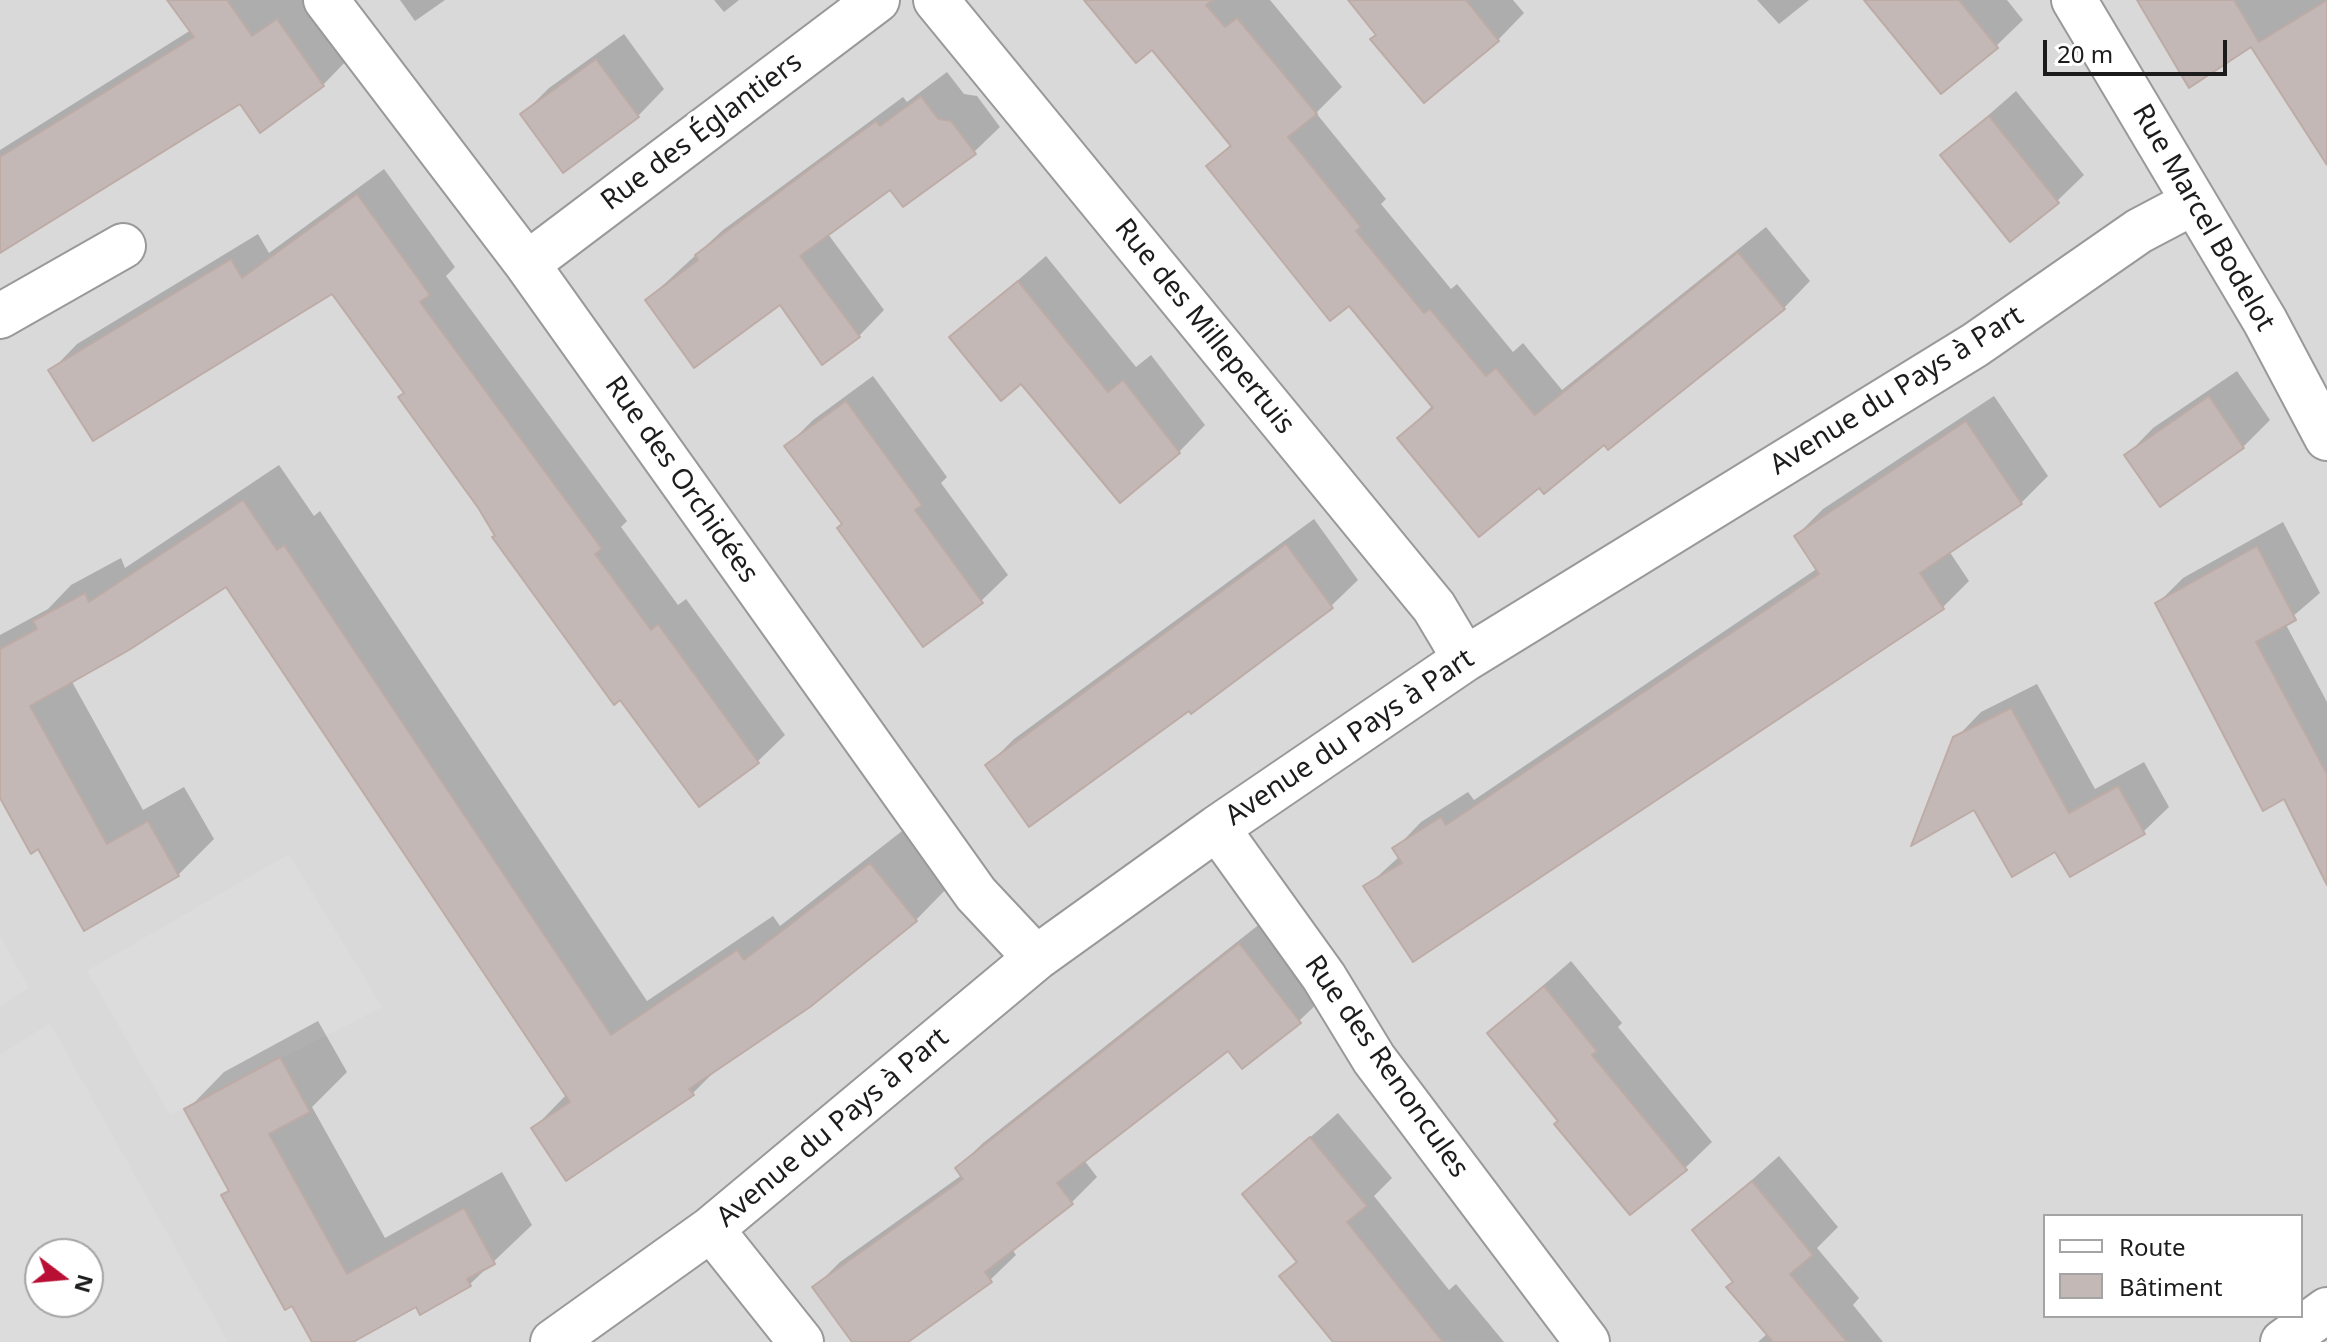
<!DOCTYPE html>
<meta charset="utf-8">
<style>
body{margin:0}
#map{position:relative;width:2327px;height:1342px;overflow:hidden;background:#ede7e2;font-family:"Noto Sans",sans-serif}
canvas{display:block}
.legend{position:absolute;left:2043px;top:1214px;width:260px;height:104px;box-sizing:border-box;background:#fff;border:2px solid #a4a4a4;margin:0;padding:10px 14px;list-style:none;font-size:24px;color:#1c1c1c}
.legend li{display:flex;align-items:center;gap:16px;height:40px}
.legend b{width:40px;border:2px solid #a4a4a4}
.north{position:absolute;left:24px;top:1238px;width:80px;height:80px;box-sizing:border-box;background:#fff;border:2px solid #a4a4a4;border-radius:50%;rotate:106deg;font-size:22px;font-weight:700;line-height:32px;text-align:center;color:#1c1c1c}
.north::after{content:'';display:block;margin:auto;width:28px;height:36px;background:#b90f34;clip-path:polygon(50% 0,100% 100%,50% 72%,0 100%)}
.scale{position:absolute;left:2043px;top:40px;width:184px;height:36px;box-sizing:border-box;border:4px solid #1c1c1c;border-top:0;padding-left:10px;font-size:24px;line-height:28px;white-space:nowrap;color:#1c1c1c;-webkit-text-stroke:6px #fff;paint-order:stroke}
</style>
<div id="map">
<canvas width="2327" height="1342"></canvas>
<ul class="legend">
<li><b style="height:10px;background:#fff"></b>Route</li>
<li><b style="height:22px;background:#c4b8b6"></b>Bâtiment</li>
</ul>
<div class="north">N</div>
<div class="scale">20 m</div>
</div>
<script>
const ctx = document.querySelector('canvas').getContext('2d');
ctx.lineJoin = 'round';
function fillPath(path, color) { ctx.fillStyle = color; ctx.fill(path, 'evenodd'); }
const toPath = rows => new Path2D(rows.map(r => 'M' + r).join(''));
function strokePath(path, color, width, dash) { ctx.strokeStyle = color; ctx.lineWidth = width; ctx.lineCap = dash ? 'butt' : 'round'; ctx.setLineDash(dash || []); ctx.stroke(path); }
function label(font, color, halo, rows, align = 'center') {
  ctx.font = font + ' "Noto Sans",sans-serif'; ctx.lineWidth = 8; ctx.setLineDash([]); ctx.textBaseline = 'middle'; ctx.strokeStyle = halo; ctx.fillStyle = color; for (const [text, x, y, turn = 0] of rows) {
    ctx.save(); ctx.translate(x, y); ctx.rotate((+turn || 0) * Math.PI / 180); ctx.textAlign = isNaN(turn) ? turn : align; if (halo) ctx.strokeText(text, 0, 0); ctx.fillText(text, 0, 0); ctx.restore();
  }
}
fillPath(toPath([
 [0,0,2327,0,2327,1342,0,1342],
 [2045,1216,2301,1216,2301,1316,2045,1316],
 [40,1254,88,1254,88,1302,40,1302]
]), '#dad9d9');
fillPath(toPath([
 [289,854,382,1007,170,1115,87,971],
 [0,936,29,988,0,1007],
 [50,1023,228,1342,0,1342,0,1055],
 [88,1254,88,1302,40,1302,40,1254]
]), '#dcdcdc');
fillPath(toPath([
 [170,0,308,0,349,58,323,85,241,101,0,251,0,150,191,30],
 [400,0,445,0,415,21],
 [714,0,739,0,724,12],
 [1087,0,1270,0,1342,87,1316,113,1386,199,1381,204,1451,289,1457,284,1513,352,1523,343,1562,390,1766,227,1810,281,1784,308,1605,442,1540,485,1400,438,1433,405,1349,303,1330,318,1209,166,1231,144,1152,47],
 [1350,0,1513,0,1524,13,1498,40],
 [1757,0,1809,0,1779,24],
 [1867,0,2007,0,2023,20,1996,46],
 [2167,0,2327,0,2327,162,2250,46],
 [624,34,664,89,638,116,522,115,549,88],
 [947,72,964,94,977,96,1000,127,974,152,891,187,828,234,884,310,859,336,780,302,647,300,723,230,903,97,907,102],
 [2016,91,2084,175,2057,201,1943,155],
 [384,169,455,267,446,276,627,521,621,527,678,605,686,599,785,735,758,761,699,804,497,535,401,397,406,392,333,291,51,371,77,344,258,234,269,253],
 [1046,256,1136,367,1151,355,1205,425,1179,452,1021,382,952,337],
 [2237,371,2270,420,2243,447,2161,504,2127,455,2153,428],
 [873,376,947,477,941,483,1008,575,981,601,844,524,787,446,813,420],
 [1994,396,2048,476,2021,503,1949,551,1969,581,1943,607,1414,959,1366,887,1400,856,1395,849,1421,822,1468,792,1474,800,1818,568,1796,536,1823,509],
 [279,465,314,516,320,511,647,1001,773,916,780,926,906,828,951,884,916,920,723,1063,692,1094,534,1128,567,1094,227,584,71,680,143,810,184,787,214,839,178,875,38,847,0,794,0,635,48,609,71,585,121,558,125,568],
 [1314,519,1358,580,1331,606,988,765,1014,739],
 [2283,522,2320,593,2285,623,2327,702,2327,880,2285,796,2158,603,2183,578],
 [2037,684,2095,789,2144,762,2169,807,2143,832,2056,849,1955,739,1981,712],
 [1266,919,1325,996,1299,1021,1228,1048,1084,1160,1097,1177,1071,1203,1012,1249,1016,1255,990,1280,904,1342,854,1342,815,1287,840,1262,962,1175,957,1168,983,1143],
 [1571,961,1622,1023,1618,1027,1712,1142,1685,1168,1561,1121,1489,1033],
 [318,1021,347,1072,312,1107,385,1238,502,1172,532,1225,469,1285,416,1305,349,1342,314,1342,224,1195,230,1189,187,1110,224,1072],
 [1338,1113,1392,1178,1374,1196,1449,1290,1456,1284,1504,1342,1336,1342,1282,1276,1298,1260,1245,1194],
 [1779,1156,1838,1227,1817,1248,1859,1298,1853,1305,1883,1342,1758,1342,1768,1333,1735,1281,1694,1231]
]), '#0003');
const building = toPath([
 [167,0,227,0,252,36,277,19,324,86,260,133,240,104,0,253,0,157,194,37,167,0],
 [1084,0,1213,0,1206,5,1225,27,1237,18,1317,114,1288,137,1361,227,1356,231,1424,313,1430,309,1486,376,1496,368,1535,415,1738,252,1785,309,1608,450,1604,445,1544,494,1539,488,1479,537,1397,438,1433,408,1349,306,1330,321,1206,166,1231,146,1152,50,1136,63,1084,0],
 [1348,0,1466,0,1499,41,1424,103,1370,39,1376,35,1348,0],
 [1864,0,1959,0,1998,48,1941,94,1864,0],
 [2137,0,2234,0,2259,42,2327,0,2327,165,2251,47,2189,88,2137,0],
 [596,59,639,117,563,173,520,114,596,59],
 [921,96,938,119,951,121,976,154,903,207,890,190,800,256,860,337,822,365,780,305,694,368,645,300,698,260,695,255,818,163,876,121,880,126,921,96],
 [1989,116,2059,203,2010,242,1940,155,1989,116],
 [357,194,430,295,420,302,602,549,595,554,651,630,658,624,759,763,699,807,620,700,614,705,492,537,495,536,479,509,398,397,404,393,332,294,93,441,48,370,231,259,242,278,357,194],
 [1018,281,1108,392,1123,380,1180,453,1120,503,1021,384,1001,401,949,337,1018,281],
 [2209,396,2244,448,2160,507,2124,455,2209,396],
 [846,401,922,505,915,510,983,603,923,647,837,528,842,524,784,446,846,401],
 [1966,421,2022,504,1920,573,1944,609,1413,962,1363,886,1402,863,1392,848,1441,817,1446,825,1819,574,1794,536,1966,421],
 [243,500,277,550,284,545,611,1035,737,950,744,960,870,863,917,921,810,1007,689,1089,694,1095,566,1181,531,1128,570,1102,226,587,129,650,30,706,107,844,148,821,179,876,84,931,38,849,31,854,0,798,0,649,37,629,33,621,85,593,89,602,243,500],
 [1286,544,1333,608,1191,714,1189,711,1029,827,985,765,1286,544],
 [2257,546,2296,620,2256,642,2327,774,2327,885,2284,799,2263,811,2155,603,2257,546],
 [2011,708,2069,813,2118,786,2145,834,2070,877,2055,852,2012,877,1974,810,1911,846,1953,737,2011,708],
 [1239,943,1301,1023,1242,1069,1228,1051,1057,1183,1073,1204,985,1272,992,1282,908,1342,852,1342,812,1287,963,1179,955,1168,1239,943],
 [1544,986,1597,1051,1592,1055,1687,1170,1630,1215,1554,1124,1558,1121,1487,1033,1544,986],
 [280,1057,310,1112,269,1134,347,1274,464,1208,495,1264,467,1279,471,1286,420,1315,416,1307,353,1342,312,1342,292,1306,285,1310,221,1195,229,1191,184,1109,280,1057],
 [1310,1137,1367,1206,1347,1222,1443,1342,1333,1342,1279,1276,1297,1262,1242,1194,1310,1137],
 [1752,1181,1813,1255,1790,1274,1847,1342,1773,1342,1726,1287,1733,1282,1692,1230,1752,1181]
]);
fillPath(building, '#c4b8b6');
strokePath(building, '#bdaba6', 2);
const minor = toPath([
 [326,0,527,264,976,894,1036,958],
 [936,0,1434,607,1465,659],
 [2074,0,2265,321,2327,438],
 [527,264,877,0],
 [0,316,123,246],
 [1217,828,1324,977,1374,1059,1587,1342],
 [711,1229,801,1342],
 [553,1342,711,1229,1036,958,1217,828,1465,659,1975,345,2139,231,2194,202],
 [2283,1342,2327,1310]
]);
strokePath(minor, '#999', 48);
strokePath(minor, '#fff', 44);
label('28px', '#1c1c1c', '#fff', [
 ["Rue des Églantiers",702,132,-37],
 ["Rue Marcel Bodelot",2203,218,60],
 ["Rue des Millepertuis",1204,327,51],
 ["Avenue du Pays à Part",1897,391,-32],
 ["Rue des Orchidées",681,480,55],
 ["Avenue du Pays à Part",1350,738,-34],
 ["Rue des Renoncules",1386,1067,55],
 ["Avenue du Pays à Part",833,1128,-40]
]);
</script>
